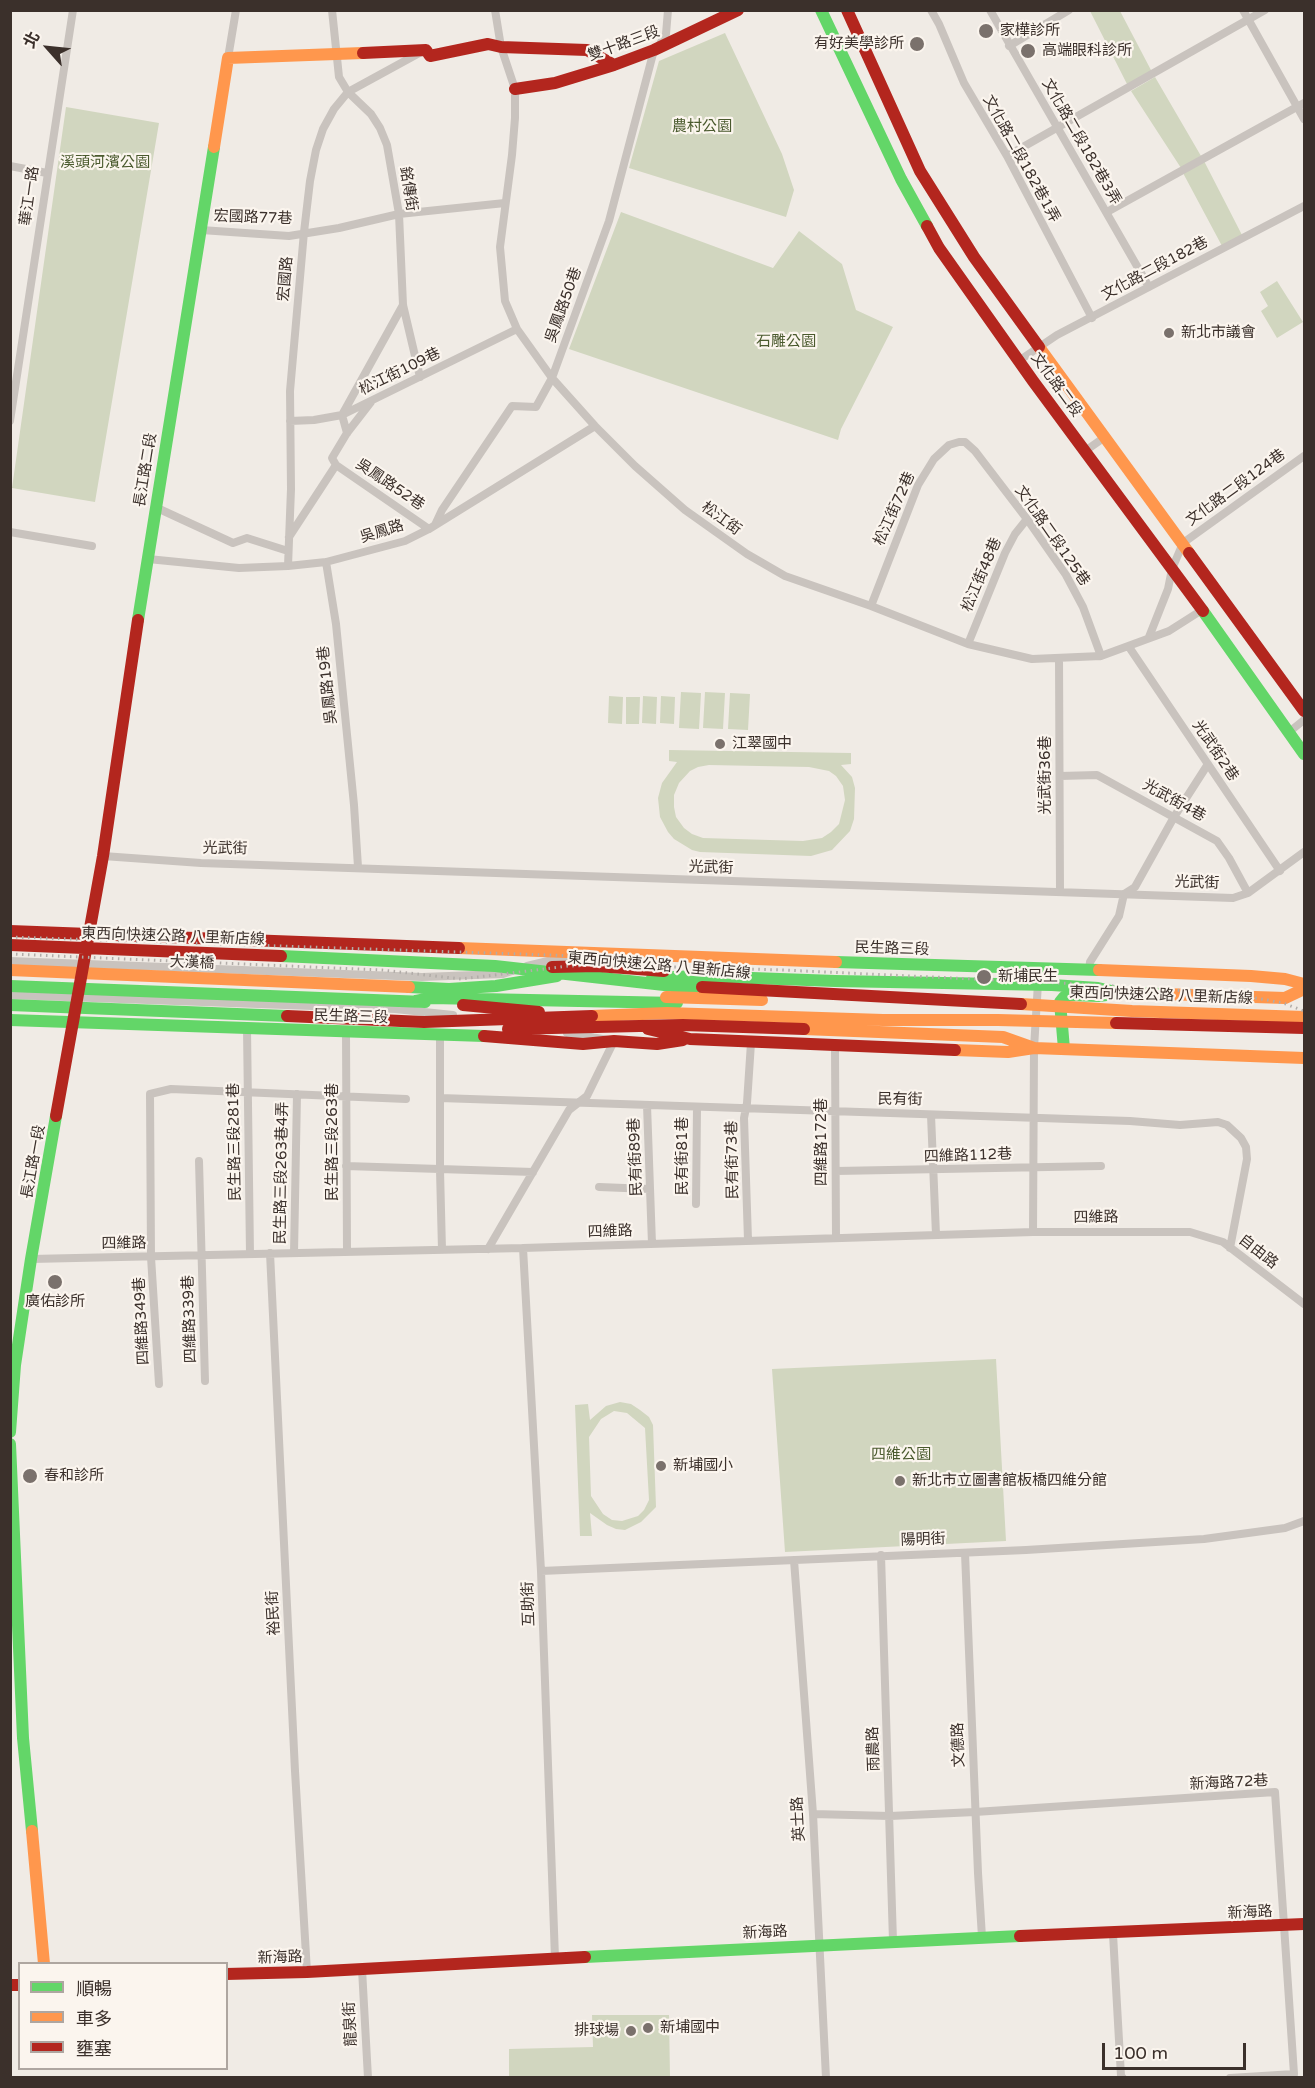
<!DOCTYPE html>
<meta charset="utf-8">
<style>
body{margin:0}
#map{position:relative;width:1315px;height:2088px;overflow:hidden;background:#f0ebe5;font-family:"Varela Round","Noto Sans TC",sans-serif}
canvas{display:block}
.frame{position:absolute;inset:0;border:12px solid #3b302b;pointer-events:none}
.legend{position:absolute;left:18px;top:1962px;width:210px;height:108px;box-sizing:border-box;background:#fbf5ee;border:2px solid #aea6a0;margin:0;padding:8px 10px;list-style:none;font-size:18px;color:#3b302b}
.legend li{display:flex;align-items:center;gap:12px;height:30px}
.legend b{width:30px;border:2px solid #aea6a0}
.north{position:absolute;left:18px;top:18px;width:60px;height:60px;-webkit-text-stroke:4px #fbf5ee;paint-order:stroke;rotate:297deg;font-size:16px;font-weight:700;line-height:24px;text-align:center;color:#3b302b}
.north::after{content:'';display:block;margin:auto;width:21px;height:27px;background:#3b302b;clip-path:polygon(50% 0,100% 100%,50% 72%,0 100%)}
.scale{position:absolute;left:1102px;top:2043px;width:144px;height:27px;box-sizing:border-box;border:3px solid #3b302b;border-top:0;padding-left:8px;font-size:18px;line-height:21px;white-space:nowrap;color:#3b302b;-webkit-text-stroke:4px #fbf5ee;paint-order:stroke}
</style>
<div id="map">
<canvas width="1315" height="2088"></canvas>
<div class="frame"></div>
<ul class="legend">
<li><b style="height:8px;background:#63d668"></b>順暢</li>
<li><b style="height:8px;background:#ff974d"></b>車多</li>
<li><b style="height:8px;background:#b3261e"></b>壅塞</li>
</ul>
<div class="north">北</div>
<div class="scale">100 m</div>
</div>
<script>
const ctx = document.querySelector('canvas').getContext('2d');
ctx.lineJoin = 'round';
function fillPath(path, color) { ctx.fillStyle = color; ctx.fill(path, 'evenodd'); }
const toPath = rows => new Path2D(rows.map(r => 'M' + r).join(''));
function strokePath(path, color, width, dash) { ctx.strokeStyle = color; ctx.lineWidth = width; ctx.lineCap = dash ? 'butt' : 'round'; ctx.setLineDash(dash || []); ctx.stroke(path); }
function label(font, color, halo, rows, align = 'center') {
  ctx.font = font + ' "Varela Round","Noto Sans TC",sans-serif'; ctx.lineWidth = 4.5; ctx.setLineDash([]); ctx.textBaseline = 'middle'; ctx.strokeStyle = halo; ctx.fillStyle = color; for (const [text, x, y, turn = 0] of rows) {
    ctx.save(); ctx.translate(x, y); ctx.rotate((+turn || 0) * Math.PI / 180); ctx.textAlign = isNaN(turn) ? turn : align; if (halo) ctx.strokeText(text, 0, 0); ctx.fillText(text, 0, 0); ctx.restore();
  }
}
fillPath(toPath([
 [1090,11,1120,11,1152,72,1128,86],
 [725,33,782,154,794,190,786,217,629,168,659,61],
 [1155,77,1201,156,1181,168,1131,91],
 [66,107,159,123,95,502,12,488],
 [1204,161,1242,235,1222,246,1183,173],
 [621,212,773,268,799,231,842,264,856,310,893,327,841,429,838,440,569,349],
 [1277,281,1303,322,1277,338,1261,311,1268,306,1260,292],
 [681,692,701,693,699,729,679,728],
 [705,692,725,693,723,729,703,728],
 [730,693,750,694,748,730,728,729],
 [609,696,623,697,622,724,608,723],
 [643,696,657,697,656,724,642,723],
 [661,696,675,697,674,724,660,723],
 [626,697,640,697,639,724,626,724],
 [669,750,851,753,851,764,841,765,852,777,855,788,854,819,850,831,832,850,811,856,700,852,692,850,674,839,668,832,660,817,658,798,662,783,677,762,669,761],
 [709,765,809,767,829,771,836,776,843,786,845,800,839,824,831,832,822,838,803,841,703,838,692,834,684,828,676,817,674,807,674,795,679,783,690,771,698,767],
 [996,1359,1006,1541,785,1552,772,1369],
 [620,1402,631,1404,640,1410,649,1417,653,1425,656,1507,641,1522,625,1530,616,1529,607,1525,590,1513,592,1536,580,1536,575,1405,588,1404,590,1420,606,1406],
 [614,1411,627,1413,645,1428,649,1500,644,1510,638,1516,622,1521,612,1520,603,1514,591,1496,589,1437,601,1419],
 [592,2015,669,2015,670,2077,509,2077,509,2049,593,2047]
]), '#d1d6bf');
strokePath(toPath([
 [332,10,339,77,348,92,371,114,380,128,387,145,399,214,403,305,420,377],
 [495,10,501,47,515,89,515,118,512,155,500,247,505,301,517,329,552,378,595,426,635,466,685,510,747,554,785,576,871,606,968,644,1032,659,1101,656,1169,631,1202,610],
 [931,10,939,24,964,83,1007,156,1092,318],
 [990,10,1149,287],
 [1243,10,1304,119],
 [1009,46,1069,10],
 [658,47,666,34,668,10],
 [228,58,236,10],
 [1007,156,1265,10],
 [10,166,47,173],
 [1107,212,1304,103],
 [201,230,289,236,339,228,399,214,505,203],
 [1020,360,1057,335,1304,206],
 [10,421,73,10],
 [290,421,314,420,342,415,517,329],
 [347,433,342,415,403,305],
 [1085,451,1105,437],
 [336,465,429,529],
 [155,507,233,543,247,538,288,551],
 [435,525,442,510,512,406,536,407,552,378,609,221,654,50],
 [10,532,92,546],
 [289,537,336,465,332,458,347,433,371,402],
 [148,559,239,568,288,566,326,562,405,541,429,529,595,426],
 [326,562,336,624,354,805,358,867],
 [288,566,291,489,290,391,304,232,310,181,316,150,323,129,334,109,348,92,423,51],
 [871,606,918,485,934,459,949,445,959,442,965,442,975,451,1027,519,1066,575,1083,607,1101,656],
 [1149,637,1168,589,1172,569,1183,543,1304,456],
 [968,644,1005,553,1015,534,1027,519],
 [1129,647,1280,871],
 [1059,658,1060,892],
 [1289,732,1304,720],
 [1060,776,1097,775,1217,841,1229,858,1248,893],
 [103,856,201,863,1233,898,1248,893,1304,852],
 [10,961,422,977,503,974,512,971],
 [527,966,569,956],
 [1089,970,1090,962,1119,916,1124,894,1135,887,1174,817,1208,764],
 [10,995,395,1009,453,1015],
 [247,1029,250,1254],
 [346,1032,347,1252],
 [440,1035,440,1170,442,1250],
 [835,1046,836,1238],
 [440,1098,1130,1121,1180,1125,1218,1122,1227,1125,1241,1138,1246,1147,1247,1159,1230,1248],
 [647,1105,652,1244],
 [931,1115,936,1235],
 [199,1161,205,1381],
 [346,1166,533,1172],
 [836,1171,1101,1166],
 [599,1187,650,1189],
 [696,1204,697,1107],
 [1033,1232,1034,1048,1039,967],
 [748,1240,744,1118,747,1103,751,1043],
 [523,1248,541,1571,555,1958],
 [488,1249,569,1110,587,1096,614,1041,567,1033],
 [270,1253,295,1771,307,1972],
 [294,1253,297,1094],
 [31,1259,523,1248,1033,1232,1190,1232,1223,1242,1304,1304],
 [159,1384,151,1257,150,1094,171,1089,406,1099],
 [965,1553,978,1873,982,1937],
 [881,1555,893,1941],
 [794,1560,813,1814,826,2078],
 [541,1571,1026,1550,1204,1539,1285,1528,1304,1521],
 [813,1814,890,1816,975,1812,1275,1792,1294,2074,1230,2078],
 [1113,1934,1121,2076,1123,2078],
 [362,1969,368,2078]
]), '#c9c3be', 8);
strokePath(toPath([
 [821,10,901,179,927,226],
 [1203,611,1304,754],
 [138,620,214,147],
 [281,956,495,966,673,986,702,987],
 [836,962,1099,970],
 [652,978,697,976,835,981,1052,985,1098,988,1121,993,1163,994],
 [10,986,425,1002],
 [409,987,449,989,496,986,557,976],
 [416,1001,431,998,677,1003],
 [10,1005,287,1016],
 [10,1020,484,1036],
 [1064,1049,1060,1002,1064,997,1069,995,1099,996,1113,994],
 [10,1432,15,1365,31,1259,56,1116],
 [10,1444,23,1738,32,1831],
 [585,1957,1020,1936]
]), '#63d668', 12);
strokePath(toPath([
 [214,147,228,58,363,53],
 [1039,347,1189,553],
 [459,948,836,962],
 [10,970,409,987],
 [1099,970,1251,976,1285,979,1304,984],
 [1163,994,1285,998,1304,989],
 [666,997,762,1000],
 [1021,1004,1132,1011,1304,1017],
 [592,1016,667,1013,883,1020,998,1020,1116,1023],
 [804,1029,1003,1037,1034,1048],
 [955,1050,1008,1052,1034,1048,1304,1058],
 [32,1831,44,1964]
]), '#ff974d', 12);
strokePath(toPath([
 [847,10,920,171,974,257,1039,347],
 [363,53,426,50,430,56,488,44,501,47,587,50,614,65],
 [515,89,555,83,614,65,654,50,738,10],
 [927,226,939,248,1033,381,1203,611],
 [1189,553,1304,711],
 [10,931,459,948],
 [10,945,281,956],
 [552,967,597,966,664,971],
 [702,987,1021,1004],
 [463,1005,539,1012],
 [287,1016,424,1022,592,1016],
 [1116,1023,1304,1028],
 [508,1029,683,1025,804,1029],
 [648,1029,690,1039,955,1050],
 [484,1036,583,1044,614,1041,657,1044,683,1040],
 [56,1116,103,856,138,620],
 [1020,1936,1304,1924],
 [226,1974,307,1972,585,1957],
 [10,1985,20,1985]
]), '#b3261e', 12);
strokePath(toPath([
 [10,937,608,957],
 [10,954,382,970,461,979,569,966,600,965,783,970,1081,984,1234,994,1283,1003,1304,1011]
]), '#b1aca8', 3, [1.5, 4.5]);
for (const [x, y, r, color] of [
 [986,31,8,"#7a716c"],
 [917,44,8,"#7a716c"],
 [1028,51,8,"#7a716c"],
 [1169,333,6,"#7a716c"],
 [720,744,6,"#7a716c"],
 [984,977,8,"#7a716c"],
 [55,1282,8,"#7a716c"],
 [661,1466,6,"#7a716c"],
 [30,1476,8,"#7a716c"],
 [900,1481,6,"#7a716c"],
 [648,2028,6,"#7a716c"],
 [631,2031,6,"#7a716c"]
]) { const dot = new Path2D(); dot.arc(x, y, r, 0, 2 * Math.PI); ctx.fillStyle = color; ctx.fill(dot); strokePath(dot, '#fbf5ee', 2); }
label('15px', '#3b302b', '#fbf5ee', [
 ["家樺診所",1000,31],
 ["有好美學診所",904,44,"right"],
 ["高端眼科診所",1042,51],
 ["新北市議會",1181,333],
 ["江翠國中",732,744],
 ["新埔民生",998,977],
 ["廣佑診所",55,1302,"center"],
 ["新埔國小",673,1466],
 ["春和診所",44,1476],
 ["新北市立圖書館板橋四維分館",912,1481],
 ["新埔國中",660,2028],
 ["排球場",619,2031,"right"]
], 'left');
label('15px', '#3b302b', '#fbf5ee', [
 ["雙十路三段",624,44,-20],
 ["文化路二段182巷3弄",1081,142,60],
 ["文化路二段182巷1弄",1021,159,61],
 ["銘傳街",408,189,81],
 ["華江一路",30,196,-82],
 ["宏國路77巷",253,218,2],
 ["文化路二段182巷",1155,269,-28],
 ["宏國路",286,279,-85],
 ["吳鳳路50巷",564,305,-70],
 ["松江街109巷",400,372,-26],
 ["文化路二段",1056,385,54],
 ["長江路二段",146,470,-81],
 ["吳鳳路52巷",390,485,34],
 ["文化路二段124巷",1236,488,-36],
 ["松江街72巷",895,509,-66],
 ["松江街",721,519,36],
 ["吳鳳路",382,532,-17],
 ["文化路二段125巷",1052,536,55],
 ["松江街48巷",982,575,-67],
 ["吳鳳路19巷",328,685,-96],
 ["光武街2巷",1215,751,56],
 ["光武街36巷",1046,775,-90],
 ["光武街4巷",1174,801,29],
 ["光武街",225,849,1],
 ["光武街",711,868,2],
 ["光武街",1197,883,2],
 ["東西向快速公路 八里新店線",173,937,2],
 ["民生路三段",892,949,2],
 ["大漢橋",192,963,2],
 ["東西向快速公路 八里新店線",659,966,5],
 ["東西向快速公路 八里新店線",1161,996,2],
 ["民生路三段",351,1017,2],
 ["民有街",900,1100,1],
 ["民生路三段281巷",235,1142,-91],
 ["民生路三段263巷",333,1142,-90],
 ["四維路172巷",822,1142,-90],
 ["民有街81巷",683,1156,-90],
 ["四維路112巷",968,1156,-2],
 ["民有街89巷",636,1157,-92],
 ["民有街73巷",733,1160,-91],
 ["長江路一段",34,1162,-80],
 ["民生路三段263巷4弄",282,1173,-89],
 ["四維路",1096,1218,-1],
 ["四維路",610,1232,-2],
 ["四維路",124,1244,-1],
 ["自由路",1258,1252,38],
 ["四維路339巷",190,1319,-92],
 ["四維路349巷",142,1321,-93],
 ["陽明街",923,1540,-2],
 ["互助街",529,1604,-92],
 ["裕民街",274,1613,-93],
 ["文德路",959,1745,-92],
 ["雨農路",874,1749,-92],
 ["新海路72巷",1229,1783,-3],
 ["英士路",799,1819,-93],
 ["新海路",1250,1913,-3],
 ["新海路",765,1933,-3],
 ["新海路",280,1958,-2],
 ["龍泉街",351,2024,-93]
]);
label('15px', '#4a5a2e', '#fbf5ee', [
 ["農村公園",702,127],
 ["溪頭河濱公園",105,163],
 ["石雕公園",786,342],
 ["四維公園",901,1455]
]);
</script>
